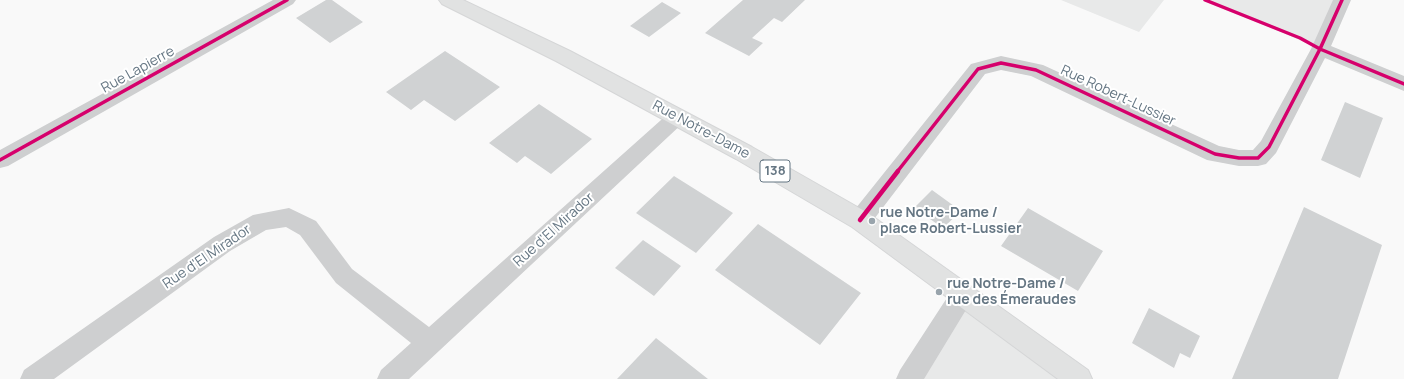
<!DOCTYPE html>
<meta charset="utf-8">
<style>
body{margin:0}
canvas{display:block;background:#f9f9f9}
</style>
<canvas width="1404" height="379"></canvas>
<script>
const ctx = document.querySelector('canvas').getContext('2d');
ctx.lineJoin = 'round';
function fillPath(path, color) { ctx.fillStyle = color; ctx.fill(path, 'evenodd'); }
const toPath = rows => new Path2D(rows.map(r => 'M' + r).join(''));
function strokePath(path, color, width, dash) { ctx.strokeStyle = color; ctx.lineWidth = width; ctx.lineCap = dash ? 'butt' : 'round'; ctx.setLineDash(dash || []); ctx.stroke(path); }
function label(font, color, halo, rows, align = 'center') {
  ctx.font = font + ' Manrope,sans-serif'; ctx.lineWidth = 4; ctx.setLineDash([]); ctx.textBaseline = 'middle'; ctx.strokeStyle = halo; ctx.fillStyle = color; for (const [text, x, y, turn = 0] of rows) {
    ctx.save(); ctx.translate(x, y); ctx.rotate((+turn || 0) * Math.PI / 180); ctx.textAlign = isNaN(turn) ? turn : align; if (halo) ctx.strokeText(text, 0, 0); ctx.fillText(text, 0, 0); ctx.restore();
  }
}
fillPath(toPath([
 [1061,0,1164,0,1139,32],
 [1208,0,1342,0,1320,49],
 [963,295,1072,379,909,379]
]), '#e8e9e9');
fillPath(toPath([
 [326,0,332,0,363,22,330,43,296,18],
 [743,0,805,0,782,22,774,18,752,38,763,43,749,56,705,33],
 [662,2,681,13,649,37,630,26],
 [445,51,500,87,455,121,424,100,411,110,386,92],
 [1345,102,1383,118,1360,178,1321,160],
 [539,104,592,139,551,174,525,156,517,163,489,143],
 [674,176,733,213,696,253,636,213],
 [932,190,961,211,943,228,914,208],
 [1304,207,1382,245,1338,379,1232,379],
 [1028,208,1103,251,1078,291,1001,246],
 [758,224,861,293,820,345,715,270],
 [643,240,681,266,654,296,615,268],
 [1149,308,1200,336,1190,358,1180,353,1174,368,1132,343],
 [656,338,708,379,617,379]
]), '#d0d2d3');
const primary = toPath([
 [439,0,463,0,570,51,752,147,868,213,1088,370,1092,379,1058,379,852,227,736,159,556,61,442,4,439,0]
]);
strokePath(primary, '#d5d6d7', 2);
fillPath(toPath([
 [273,0,296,0,293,4,8,166,0,168,0,150,273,0],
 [1333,0,1351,0,1331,46,1404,76,1404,91,1325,58,1276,153,1266,164,1258,166,1239,166,1207,160,1031,76,1001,70,985,74,868,227,860,229,852,227,849,220,852,213,971,64,1001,56,1043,65,1219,146,1239,150,1253,150,1261,141,1311,49,1333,0],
 [677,109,684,112,687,117,684,122,409,379,377,379,381,370,411,343,336,283,300,235,286,227,266,230,230,251,54,379,20,379,24,370,214,237,253,215,289,208,316,221,352,269,429,327,670,112,677,109],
 [963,284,972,287,975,295,924,379,896,379,900,370,954,287,963,284]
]), '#cecfd0');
fillPath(primary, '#e1e2e2');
strokePath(toPath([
 [1205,0,1300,38,1320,49,1404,84],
 [0,160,287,0],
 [897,172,978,69,1001,63,1036,70,1215,154,1239,158,1258,158,1269,147,1320,49,1342,0]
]), '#d6006c', 3.5);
strokePath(toPath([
 [860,220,898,171]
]), '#d6006c', 4.5);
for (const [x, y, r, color] of [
 [872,221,4,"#99a4ac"],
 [939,292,4,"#99a4ac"]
]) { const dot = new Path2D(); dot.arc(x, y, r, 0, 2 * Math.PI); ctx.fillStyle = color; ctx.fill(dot); strokePath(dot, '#fff', 1.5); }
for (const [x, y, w] of [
 [775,171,30]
]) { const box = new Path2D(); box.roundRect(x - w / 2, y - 11, w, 22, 3); ctx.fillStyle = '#fff'; ctx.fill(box); strokePath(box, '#657683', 1); }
label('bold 13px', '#657683', null, [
 ["138",775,171]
]);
label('14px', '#657683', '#fff', [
 ["Rue Lapierre",138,70,-29],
 ["Rue Robert-Lussier",1118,96,25],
 ["Rue Notre-Dame",701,130,28],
 ["Rue d'El Mirador",554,230,-42],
 ["Rue d'El Mirador",207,257,-34]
]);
label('bold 14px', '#657683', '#fff', [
 ["rue Notre-Dame /",880,213],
 ["place Robert-Lussier",880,229],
 ["rue Notre-Dame /",947,284],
 ["rue des Émeraudes",947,300]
], 'left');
</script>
